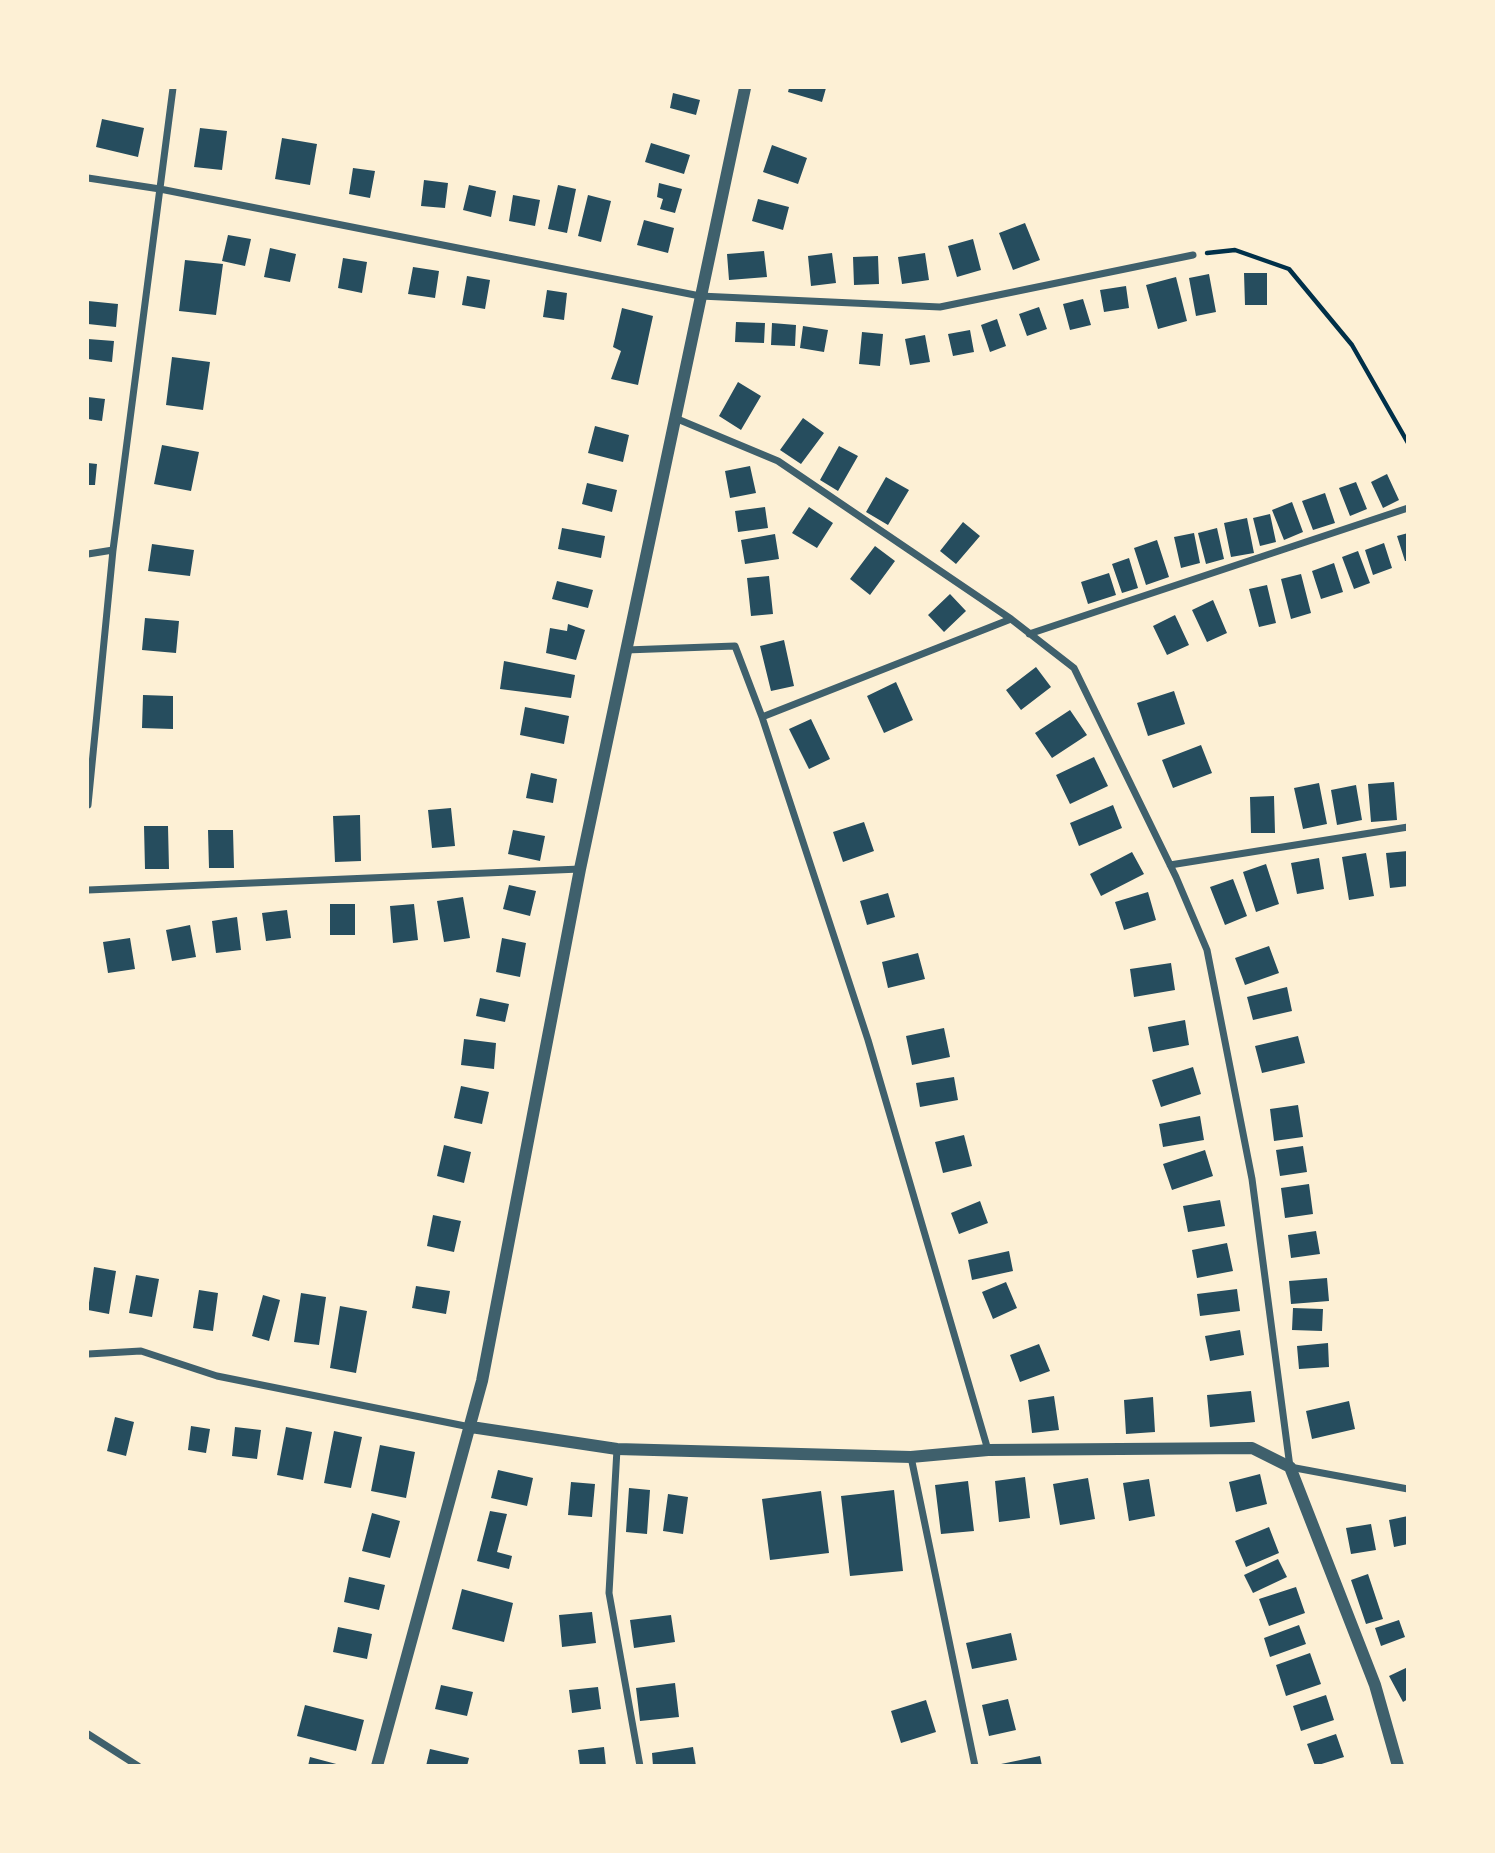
<!DOCTYPE html>
<style>
body{margin:0}
#map{position:relative;width:1495px;height:1853px;overflow:hidden;background:#fdf0d5;font-family:"PT Sans Narrow",sans-serif}
canvas{display:block}
.frame{position:absolute;inset:0;border:89px solid #fdf0d5;pointer-events:none}
</style>
<div id="map">
<canvas width="1495" height="1853"></canvas>
<div class="frame"></div>
</div>
<script>
const ctx = document.querySelector('canvas').getContext('2d');
ctx.lineJoin = 'round';
function fillPath(path, color) { ctx.fillStyle = color; ctx.fill(path, 'evenodd'); }
const toPath = rows => new Path2D(rows.map(r => 'M' + r).join(''));
function strokePath(path, color, width, dash) { ctx.strokeStyle = color; ctx.lineWidth = width; ctx.lineCap = dash ? 'butt' : 'round'; ctx.setLineDash(dash || []); ctx.stroke(path); }
fillPath(toPath([
 [789,88,826,88,822,102,788,92],
 [673,93,700,100,696,115,670,108],
 [102,119,144,128,138,157,96,147],
 [200,128,227,131,222,170,194,167],
 [282,138,317,144,310,185,275,179],
 [651,143,690,155,684,174,645,162],
 [772,145,807,158,798,184,763,172],
 [353,168,375,171,370,198,349,194],
 [424,180,448,183,445,208,421,206],
 [659,183,682,189,675,213,660,209,663,199,657,197],
 [469,185,496,191,491,217,463,210],
 [558,185,576,189,567,233,548,229],
 [513,195,540,200,535,226,509,221],
 [588,195,611,201,601,242,578,236],
 [758,199,789,207,783,230,752,221],
 [644,220,674,228,668,253,637,245],
 [1025,223,1040,260,1013,270,999,233],
 [228,235,251,239,245,266,222,261],
 [973,239,981,270,957,277,948,246],
 [270,248,296,254,290,282,264,277],
 [764,251,767,277,729,280,727,254],
 [832,253,836,283,811,286,808,256],
 [925,253,929,280,902,284,898,257],
 [878,256,879,284,854,285,853,257],
 [343,258,367,262,362,293,338,288],
 [185,260,223,264,216,315,179,311],
 [413,267,439,271,435,298,408,294],
 [1244,273,1267,273,1267,305,1245,305],
 [1209,274,1216,312,1196,316,1189,278],
 [467,276,490,280,485,309,462,305],
 [1176,277,1187,321,1158,329,1146,285],
 [1126,286,1129,308,1104,312,1100,290],
 [547,290,567,293,564,320,543,317],
 [1083,299,1091,325,1070,330,1063,304],
 [88,301,118,304,116,327,88,324],
 [1039,307,1047,329,1027,336,1019,314],
 [622,308,653,316,638,385,611,379,621,351,613,347],
 [997,319,1006,346,990,352,981,325],
 [736,322,765,323,764,343,735,342],
 [772,323,796,325,795,346,771,345],
 [803,326,828,330,824,352,800,348],
 [970,330,974,352,953,356,948,334],
 [862,332,883,334,880,366,859,364],
 [925,335,930,362,910,365,905,339],
 [88,339,114,341,112,362,88,359],
 [172,357,210,362,203,410,166,405],
 [738,382,761,396,741,430,719,416],
 [88,397,105,399,102,421,88,419],
 [803,418,824,433,801,464,780,450],
 [595,426,629,435,623,462,588,453],
 [162,445,199,452,191,491,154,484],
 [839,446,858,456,838,491,820,480],
 [88,463,97,464,95,485,88,485],
 [750,466,756,493,730,498,725,471],
 [1387,474,1399,500,1383,508,1371,482],
 [886,477,909,490,888,525,866,512],
 [1356,482,1367,509,1350,516,1339,488],
 [587,483,617,490,612,512,582,504],
 [1325,493,1335,523,1313,530,1302,501],
 [1292,502,1303,532,1284,540,1272,510],
 [765,507,768,528,738,532,735,511],
 [809,507,833,523,817,548,792,533],
 [1270,514,1276,542,1260,546,1253,518],
 [1247,518,1254,553,1231,557,1224,523],
 [963,522,980,536,956,564,940,551],
 [562,528,605,536,601,558,558,549],
 [1217,528,1224,559,1206,564,1198,533],
 [1194,533,1200,563,1181,568,1174,537],
 [1408,533,1408,561,1405,561,1397,536],
 [775,534,779,559,745,564,741,540],
 [1157,540,1169,577,1146,585,1134,548],
 [1384,543,1392,568,1373,575,1365,550],
 [152,544,194,550,190,576,148,571],
 [875,546,895,561,870,595,850,579],
 [1358,551,1370,583,1354,589,1342,557],
 [1129,558,1138,588,1122,593,1112,564],
 [1334,563,1343,592,1321,599,1312,571],
 [1109,573,1116,595,1088,604,1081,582],
 [1301,574,1311,613,1291,619,1281,579],
 [769,576,773,614,751,616,747,578],
 [557,581,593,590,588,608,552,599],
 [1267,585,1276,623,1259,627,1249,589],
 [950,594,966,611,944,632,928,615],
 [1213,600,1227,633,1207,642,1192,610],
 [1175,615,1189,645,1167,655,1153,626],
 [145,618,179,621,176,653,142,650],
 [568,624,585,630,576,660,546,653,550,628,567,631],
 [784,640,794,686,771,691,760,646],
 [504,661,575,675,571,698,500,689],
 [1036,667,1051,687,1021,710,1006,690],
 [896,682,913,720,884,733,867,696],
 [1174,691,1185,724,1148,736,1137,703],
 [143,695,173,696,173,729,142,728],
 [525,707,569,716,564,744,520,735],
 [1070,710,1087,735,1052,758,1035,733],
 [811,719,830,759,809,769,789,729],
 [1201,745,1212,773,1173,788,1162,760],
 [1094,757,1108,786,1070,804,1056,775],
 [531,773,557,779,553,803,526,798],
 [1394,782,1397,820,1371,822,1368,784],
 [1319,783,1327,824,1303,829,1294,788],
 [1356,785,1362,820,1337,825,1331,790],
 [1274,796,1275,833,1251,833,1250,797],
 [1113,805,1122,828,1079,846,1070,823],
 [451,808,455,846,432,848,428,810],
 [360,815,361,861,335,862,333,816],
 [864,822,874,851,843,862,833,832],
 [144,826,168,826,169,869,145,869],
 [208,830,233,830,234,868,209,868],
 [513,830,545,836,540,861,508,854],
 [1408,851,1408,886,1390,888,1386,853],
 [1132,852,1144,874,1101,896,1090,874],
 [1366,853,1374,896,1349,900,1342,857],
 [1319,858,1324,889,1297,894,1291,863],
 [1266,864,1279,904,1256,912,1243,872],
 [1233,879,1247,916,1225,925,1210,887],
 [509,885,536,891,530,916,503,909],
 [1148,892,1156,920,1124,930,1115,902],
 [888,893,895,917,867,925,860,901],
 [463,897,470,938,444,942,437,901],
 [330,904,355,904,355,935,330,935],
 [414,904,418,940,393,943,390,906],
 [287,910,291,938,266,941,262,913],
 [237,917,241,950,216,953,212,921],
 [190,925,196,957,172,961,166,930],
 [130,938,135,969,108,973,103,942],
 [502,938,526,943,520,977,496,972],
 [1269,946,1279,973,1245,985,1235,958],
 [918,953,925,979,888,988,882,962],
 [1171,963,1175,990,1134,997,1130,969],
 [1287,987,1292,1011,1253,1020,1247,997],
 [480,998,509,1004,505,1022,476,1016],
 [1185,1020,1189,1045,1153,1052,1148,1027],
 [944,1028,950,1057,912,1065,906,1036],
 [1298,1036,1305,1063,1262,1073,1255,1046],
 [464,1039,496,1043,494,1069,461,1065],
 [1193,1067,1201,1094,1161,1107,1152,1080],
 [954,1077,958,1100,920,1107,916,1083],
 [461,1086,489,1092,482,1124,454,1118],
 [1298,1105,1303,1137,1274,1141,1270,1109],
 [1200,1116,1204,1140,1163,1147,1159,1124],
 [964,1135,972,1166,943,1173,935,1142],
 [444,1145,471,1152,464,1183,437,1176],
 [1303,1146,1307,1172,1280,1176,1276,1150],
 [1205,1150,1213,1176,1172,1190,1163,1164],
 [1309,1184,1313,1214,1285,1218,1281,1188],
 [1220,1200,1225,1226,1188,1232,1183,1206],
 [980,1201,988,1223,959,1234,951,1213],
 [433,1215,461,1221,454,1252,427,1246],
 [1316,1231,1320,1254,1291,1258,1288,1235],
 [1227,1243,1233,1271,1197,1278,1192,1250],
 [1009,1251,1013,1271,972,1280,968,1260],
 [94,1267,116,1271,109,1314,88,1310],
 [136,1275,159,1279,152,1317,129,1313],
 [1327,1278,1329,1301,1291,1304,1289,1281],
 [1006,1282,1017,1308,993,1319,982,1292],
 [416,1286,450,1291,446,1314,412,1308],
 [1237,1289,1240,1311,1200,1316,1197,1294],
 [199,1290,218,1293,213,1331,193,1328],
 [301,1293,326,1297,319,1345,294,1342],
 [263,1295,280,1300,269,1341,252,1336],
 [340,1306,367,1311,356,1373,330,1368],
 [1293,1308,1323,1309,1322,1331,1292,1330],
 [1240,1330,1244,1355,1210,1361,1205,1336],
 [1328,1343,1329,1367,1299,1369,1297,1346],
 [1039,1344,1050,1371,1020,1382,1010,1355],
 [1251,1391,1255,1422,1210,1427,1207,1395],
 [1054,1396,1059,1430,1032,1433,1028,1400],
 [1153,1397,1155,1432,1126,1434,1124,1400],
 [1349,1401,1355,1429,1312,1439,1306,1411],
 [115,1417,134,1422,126,1456,107,1451],
 [191,1426,210,1429,206,1453,188,1450],
 [235,1427,261,1430,257,1459,232,1456],
 [286,1427,312,1432,303,1480,277,1475],
 [334,1431,362,1437,351,1488,324,1483],
 [380,1445,415,1452,406,1498,371,1491],
 [498,1470,533,1478,527,1506,491,1498],
 [1260,1474,1267,1504,1236,1512,1229,1482],
 [1025,1477,1030,1518,999,1522,995,1481],
 [1088,1478,1095,1519,1060,1525,1053,1484],
 [1149,1479,1155,1516,1129,1521,1123,1483],
 [968,1481,974,1531,941,1534,935,1485],
 [571,1482,595,1484,592,1517,568,1515],
 [629,1488,650,1490,647,1534,626,1532],
 [894,1490,903,1571,850,1576,841,1496],
 [821,1491,829,1553,770,1560,762,1499],
 [668,1494,688,1497,683,1534,663,1531],
 [490,1511,507,1514,497,1552,512,1556,509,1569,477,1561],
 [372,1513,400,1521,390,1558,362,1551],
 [1408,1516,1408,1544,1394,1547,1389,1520],
 [1371,1524,1376,1550,1351,1554,1346,1528],
 [1269,1527,1279,1553,1246,1567,1235,1541],
 [1278,1559,1287,1577,1253,1593,1244,1575],
 [1368,1574,1383,1619,1366,1624,1351,1580],
 [349,1577,385,1585,379,1610,344,1602],
 [1296,1587,1305,1613,1269,1626,1259,1599],
 [462,1589,513,1603,504,1642,452,1629],
 [592,1612,596,1643,562,1647,559,1615],
 [671,1615,675,1642,634,1648,630,1620],
 [1399,1620,1405,1637,1381,1646,1375,1628],
 [1299,1625,1306,1644,1270,1657,1264,1638],
 [338,1627,372,1634,367,1659,333,1652],
 [1011,1633,1017,1660,972,1669,966,1643],
 [1310,1653,1321,1684,1286,1696,1276,1665],
 [1408,1667,1408,1699,1403,1702,1389,1676],
 [675,1683,679,1717,640,1721,636,1688],
 [441,1685,473,1692,467,1716,435,1709],
 [598,1687,601,1709,572,1713,569,1690],
 [1326,1695,1334,1720,1301,1731,1293,1706],
 [1008,1699,1016,1730,989,1736,982,1705],
 [926,1700,936,1732,901,1743,891,1711],
 [305,1705,364,1720,356,1751,297,1736],
 [1336,1734,1344,1757,1315,1766,1307,1744],
 [604,1747,606,1766,580,1766,578,1750],
 [693,1747,696,1766,653,1766,652,1753],
 [430,1749,469,1758,467,1766,426,1766],
 [1040,1756,1042,1766,1001,1766,1001,1764],
 [310,1757,340,1765,340,1766,308,1766]
]), '#264d5e');
strokePath(toPath([
 [1207,253,1235,250,1289,269,1352,345,1408,443]
]), '#003049', 4.5);
strokePath(toPath([
 [88,178,160,189,700,296,940,307,1193,255],
 [675,418,778,461,1011,619,1074,668,1176,877,1207,950,1252,1179,1290,1467,1408,1489],
 [88,554,113,550],
 [1029,634,1408,508],
 [626,650,735,646,762,717,868,1040,988,1450],
 [762,717,1011,619],
 [88,805,113,550,173,88],
 [1170,865,1408,827],
 [88,890,580,869],
 [88,1354,141,1351,217,1376,470,1427],
 [617,1449,609,1593,640,1766],
 [911,1457,975,1766],
 [88,1734,138,1766]
]), '#3f606c', 7);
strokePath(toPath([
 [471,1427,617,1449,911,1457,988,1450,1252,1448,1290,1467,1375,1685,1398,1766],
 [377,1766,482,1381,580,869,745,88]
]), '#3f606c', 12);
</script>
